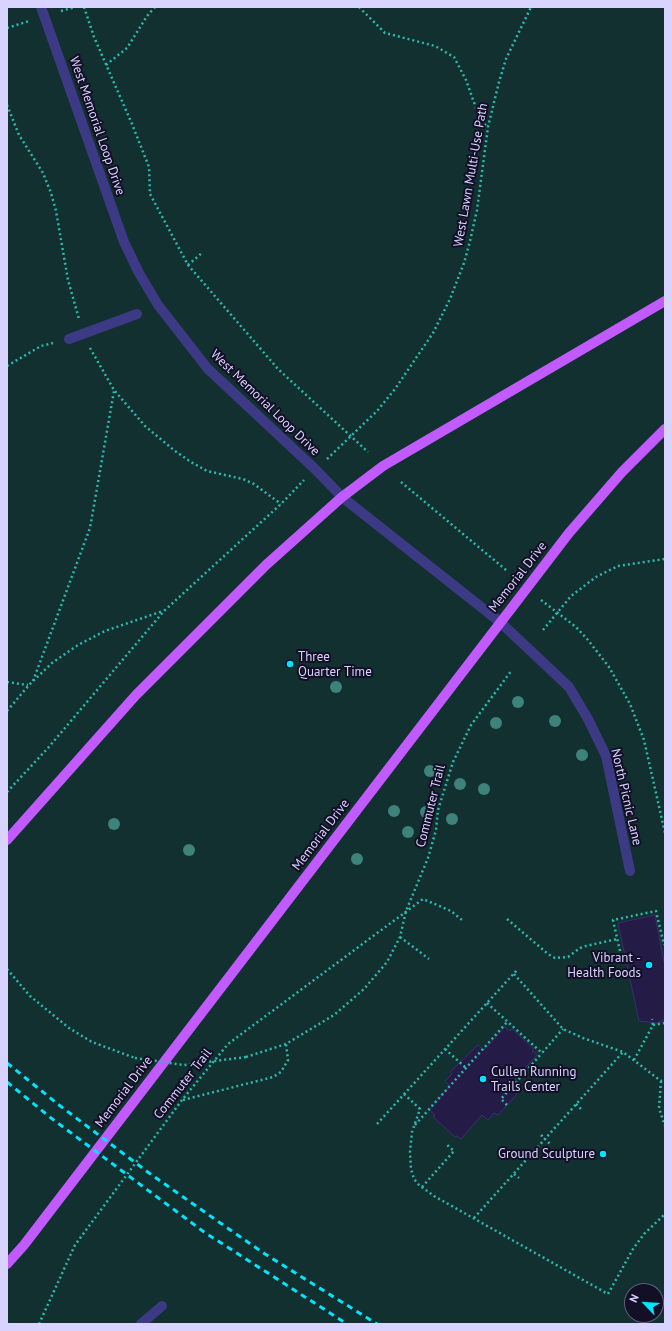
<!DOCTYPE html>
<style>
body{margin:0}
#map{position:relative;width:672px;height:1331px;overflow:hidden;background:#130f26;font-family:"PT Sans",sans-serif}
canvas{display:block}
.frame{position:absolute;inset:0;border:8px solid #d9d4ff;pointer-events:none}
.north{position:absolute;left:624px;top:1283px;width:40px;height:40px;box-sizing:border-box;background:#130f26;border:1px solid #625e7d;border-radius:50%;rotate:295deg;font-size:11px;font-weight:700;line-height:16px;text-align:center;color:#d9d4ff}
.north::after{content:'';display:block;margin:auto;width:14px;height:18px;background:#00e5ff;clip-path:polygon(50% 0,100% 100%,50% 72%,0 100%)}
</style>
<div id="map">
<canvas width="672" height="1331"></canvas>
<div class="frame"></div>
<div class="north">N</div>
</div>
<script>
const ctx = document.querySelector('canvas').getContext('2d');
ctx.lineJoin = 'round';
function fillPath(path, color) { ctx.fillStyle = color; ctx.fill(path, 'evenodd'); }
const toPath = rows => new Path2D(rows.map(r => 'M' + r).join(''));
function strokePath(path, color, width, dash) { ctx.strokeStyle = color; ctx.lineWidth = width; ctx.lineCap = dash ? 'butt' : 'round'; ctx.setLineDash(dash || []); ctx.stroke(path); }
function label(font, color, halo, rows, align = 'center') {
  ctx.font = font + ' "PT Sans",sans-serif'; ctx.lineWidth = 4; ctx.setLineDash([]); ctx.textBaseline = 'middle'; ctx.strokeStyle = halo; ctx.fillStyle = color; for (const [text, x, y, turn = 0] of rows) {
    ctx.save(); ctx.translate(x, y); ctx.rotate((+turn || 0) * Math.PI / 180); ctx.textAlign = isNaN(turn) ? turn : align; if (halo) ctx.strokeText(text, 0, 0); ctx.fillText(text, 0, 0); ctx.restore();
  }
}
fillPath(toPath([
 [7,7,665,7,665,1324,7,1324],
 [632,1291,656,1291,656,1315,632,1315]
]), '#12302f');
const building = toPath([
 [655,915,665,967,665,1019,657,1023,639,1021,618,923,655,915],
 [505,1027,510,1031,512,1029,534,1049,532,1051,537,1055,515,1079,520,1084,514,1091,517,1094,498,1115,494,1113,488,1120,482,1115,461,1139,457,1136,455,1137,433,1117,435,1115,429,1110,450,1086,445,1081,452,1074,450,1072,478,1045,484,1050,505,1027]
]);
fillPath(building, '#241b47');
strokePath(building, '#3b2d73', 1);
strokePath(toPath([
 [84,7,94,37,132,124,149,167,150,194,188,265,278,369,368,452],
 [359,7,385,33,435,46,454,57,466,80,481,122,488,127],
 [61,11,75,7],
 [7,28,29,21],
 [106,65,127,48,147,16,155,7],
 [7,105,19,135,43,173,51,193,56,211,68,280,79,319],
 [188,265,203,252],
 [90,348,114,390,145,426,175,451,191,462,207,471,243,479,254,484,281,504],
 [7,366,41,346,53,343],
 [327,459,377,411,395,389,433,333,450,299,464,263,470,241,477,210,488,127,499,82,506,59,531,7],
 [401,482,506,570],
 [541,600,576,627,588,640,609,667,630,704,644,740,665,833],
 [543,630,571,596,596,577,618,566,665,559],
 [33,681,90,528,114,391],
 [7,682,28,685],
 [7,711,29,685,52,663,78,645,105,631,163,611],
 [7,792,48,748,164,611,281,504,304,480],
 [507,919,548,954,555,958,568,957,580,948,586,946,617,939],
 [400,937,429,959],
 [620,951,613,920,656,911,664,945],
 [7,969,30,996,69,1028,92,1042,135,1058],
 [514,974,563,1029,583,1038,623,1052,661,1081,665,1080],
 [487,1003,542,1053,563,1029],
 [653,1025,665,1023],
 [445,1049,466,1068],
 [246,1057,286,1044,334,1015,364,989,387,962,400,937,406,911,428,858,436,830,438,810,453,762,471,725,512,670],
 [634,1060,653,1025,652,1019],
 [661,1081,659,1108,665,1126],
 [404,1094,420,1109,412,1132,410,1152,411,1169,414,1179,419,1185,434,1196,608,1294,633,1249,644,1234,665,1214],
 [183,1100,273,1077,281,1072,288,1060,286,1044],
 [576,1104,581,1109],
 [507,1105,501,1099,542,1053],
 [377,1124,517,970],
 [415,1125,508,1021],
 [541,1135,550,1144],
 [514,1174,519,1178],
 [422,1187,454,1151,447,1145],
 [474,1218,623,1052],
 [39,1324,75,1245,182,1100,228,1044,423,899,451,911,462,920]
]), '#2fb8b0', 2.5, [2, 3]);
strokePath(toPath([
 [41,7,124,242,139,273,158,305,208,369,315,469,342,497,500,622,569,687,588,719,606,756,630,871],
 [69,339,137,314],
 [141,1324,162,1306]
]), '#3d3a85', 10);
strokePath(toPath([
 [7,840,136,695,266,565,342,497,383,466,665,301],
 [7,1264,24,1245,569,533,622,472,665,429]
]), '#c25bff', 10);
strokePath(toPath([
 [7,1063,59,1105,149,1173,216,1220,265,1254,377,1324],
 [7,1082,51,1118,204,1232,347,1324]
]), '#00e5ff', 3, [6, 5]);
strokePath(toPath([
 [135,1058,184,1065,246,1057]
]), '#2fb8b0', 2.5, [2, 3]);
ctx.fillStyle = '#3d827b';
for (const [x, y] of [
 [336,687],
 [518,702],
 [555,721],
 [496,723],
 [582,755],
 [430,771],
 [460,784],
 [484,789],
 [394,811],
 [426,812],
 [452,819],
 [114,824],
 [408,832],
 [189,850],
 [357,859]
]) { ctx.beginPath(); ctx.arc(x, y, 6, 0, 2 * Math.PI); ctx.fill(); }
for (const [x, y, r, color] of [
 [290,664,4,"#00e5ff"],
 [649,965,4,"#00e5ff"],
 [483,1079,4,"#00e5ff"],
 [603,1154,4,"#00e5ff"]
]) { const dot = new Path2D(); dot.arc(x, y, r, 0, 2 * Math.PI); ctx.fillStyle = color; ctx.fill(dot); strokePath(dot, '#130f26', 1.5); }
label('13px', '#d9d4ff', '#130f26', [
 ["West Memorial Loop Drive",97,126,71],
 ["West Lawn Multi-Use Path",471,175,-80],
 ["West Memorial Loop Drive",265,403,44],
 ["Memorial Drive",518,577,-52],
 ["North Picnic Lane",626,797,77],
 ["Commuter Trail",431,806,-76],
 ["Memorial Drive",321,835,-53],
 ["Commuter Trail",183,1084,-52],
 ["Memorial Drive",124,1092,-53]
]);
label('13px', '#d9d4ff', '#130f26', [
 ["Three",298,657],
 ["Quarter Time",298,672],
 ["Vibrant -",641,958,"right"],
 ["Health Foods",641,973,"right"],
 ["Cullen Running",491,1072],
 ["Trails Center",491,1087],
 ["Ground Sculpture",595,1154,"right"]
], 'left');
</script>
